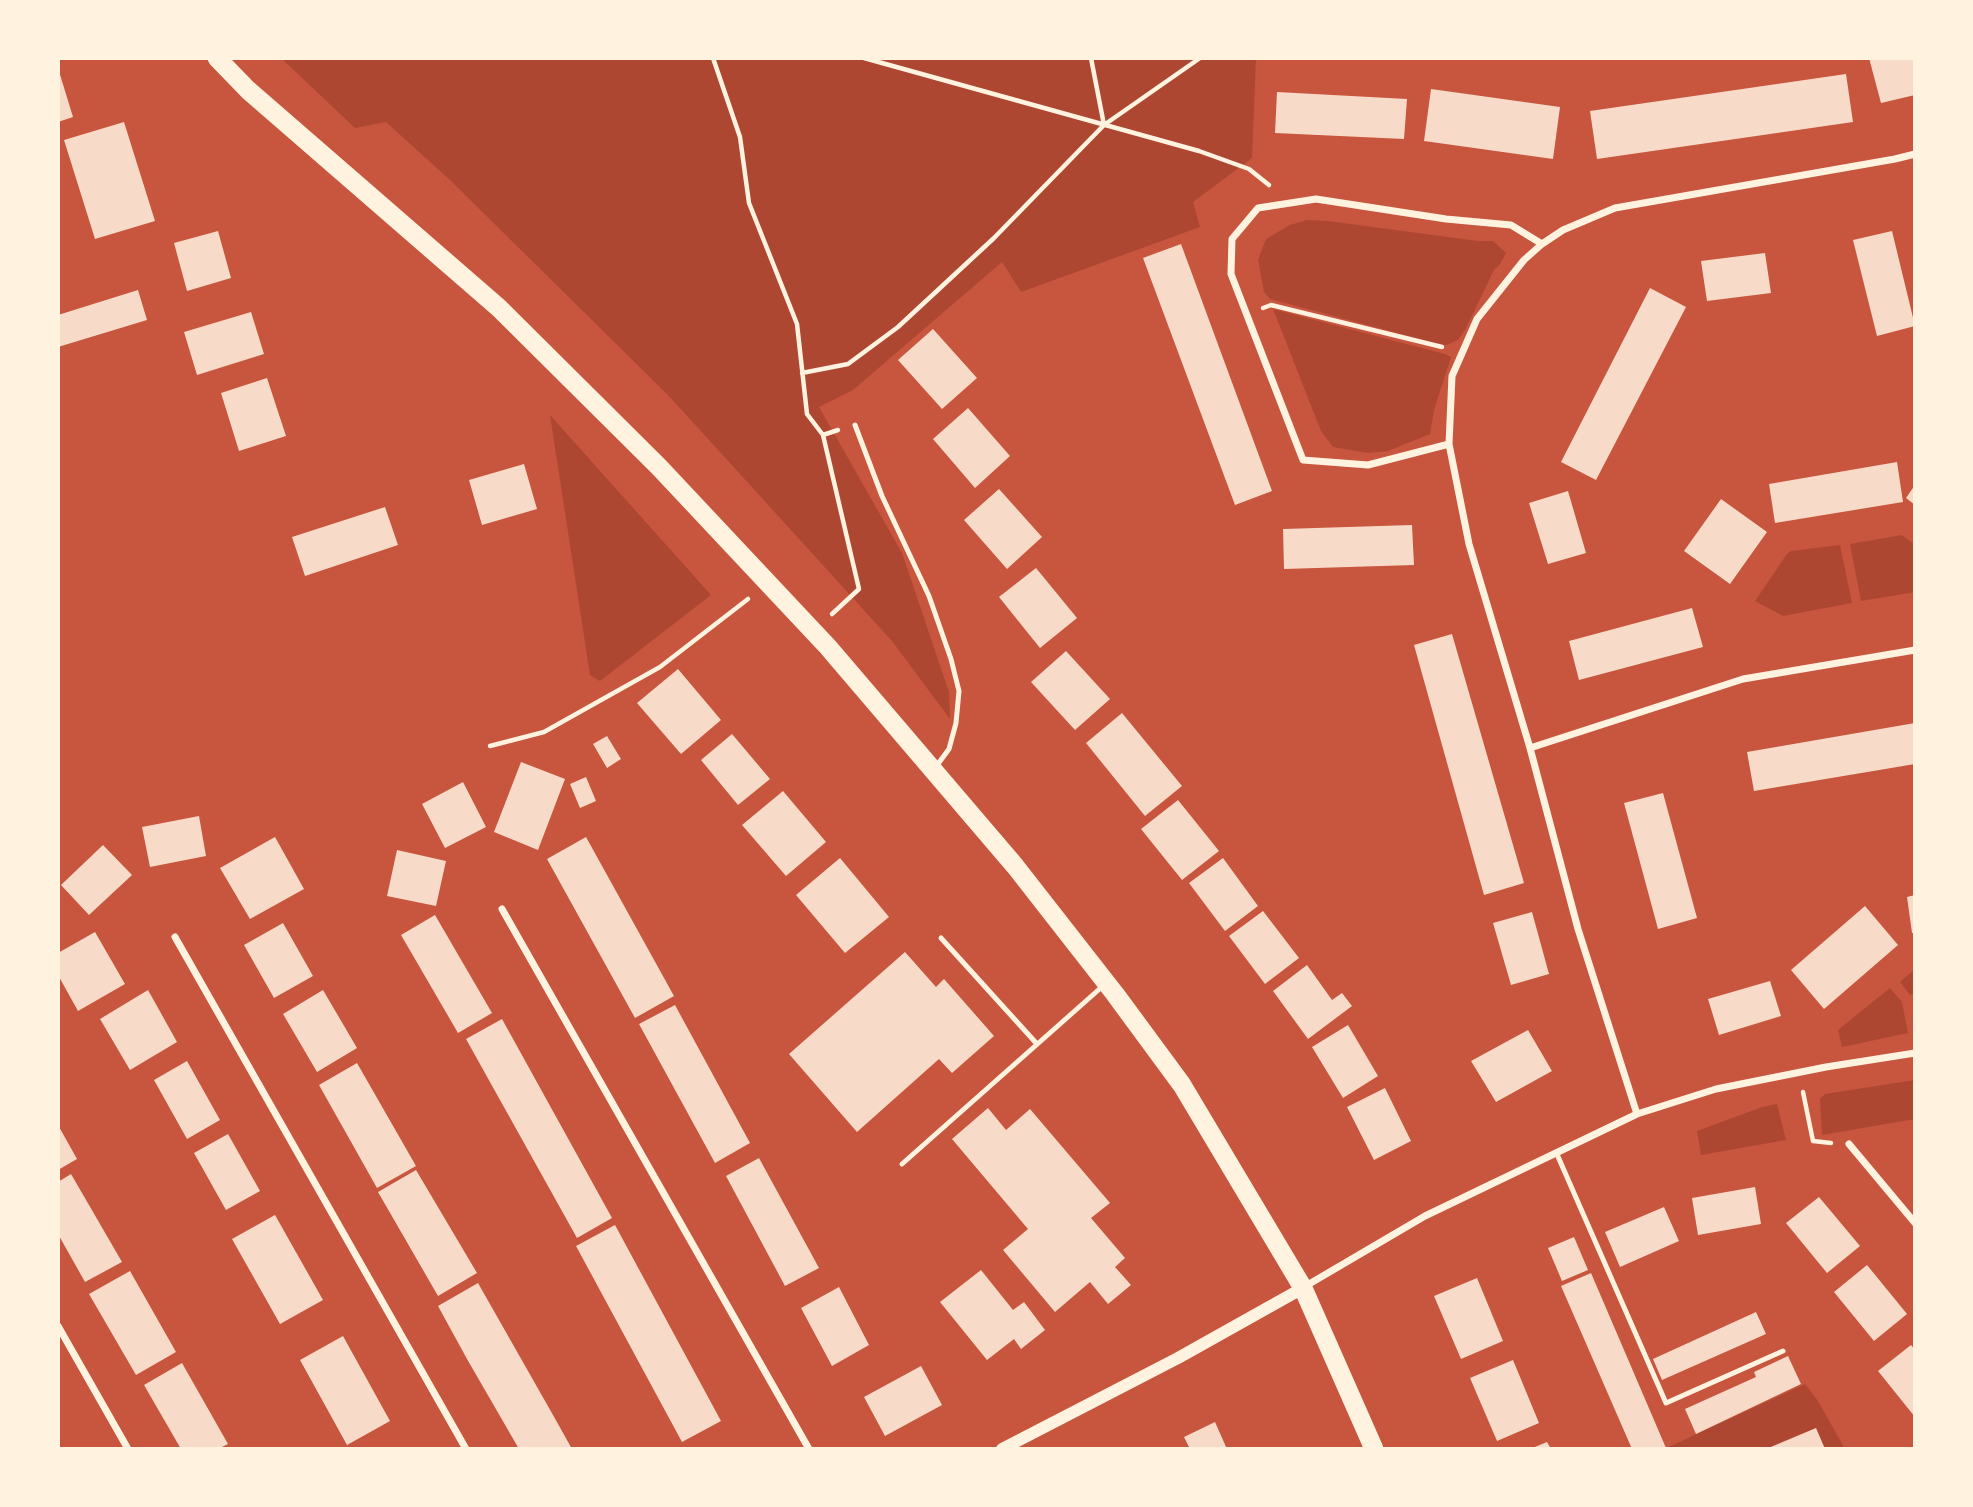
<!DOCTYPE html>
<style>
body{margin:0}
#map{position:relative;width:1973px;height:1507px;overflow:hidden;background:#c8553d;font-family:"Titillium Web",sans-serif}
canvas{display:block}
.frame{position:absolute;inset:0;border:60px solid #fff3e0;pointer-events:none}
</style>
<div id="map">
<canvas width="1973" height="1507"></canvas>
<div class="frame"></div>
</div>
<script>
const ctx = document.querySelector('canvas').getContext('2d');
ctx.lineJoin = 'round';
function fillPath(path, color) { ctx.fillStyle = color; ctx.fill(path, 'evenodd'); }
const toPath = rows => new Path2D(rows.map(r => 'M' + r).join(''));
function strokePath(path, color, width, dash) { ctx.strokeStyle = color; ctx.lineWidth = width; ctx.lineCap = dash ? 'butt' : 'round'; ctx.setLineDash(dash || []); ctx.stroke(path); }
fillPath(toPath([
 [281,58,1256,58,1252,158,1193,202,1200,227,1021,292,1002,262,853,390,819,407,902,553,949,692,950,719,892,641,668,395,451,181,386,122,355,128],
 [1307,220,1328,221,1478,241,1493,241,1506,253,1500,264,1494,270,1465,330,1458,340,1446,345,1435,343,1270,299,1264,292,1258,260,1266,239,1290,225],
 [1273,309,1445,354,1451,357,1434,410,1430,434,1388,451,1368,453,1333,447,1321,431],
 [550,415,711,595,600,681,590,675],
 [1902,535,1915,545,1915,592,1861,601,1850,544],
 [1840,545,1852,603,1783,616,1755,601,1787,554,1791,551],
 [1915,969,1915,993,1910,995,1900,982],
 [1890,988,1902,1002,1908,1033,1842,1047,1838,1030],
 [1915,1080,1915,1119,1822,1135,1820,1099,1825,1094],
 [1777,1104,1786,1140,1701,1155,1697,1131,1762,1107],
 [1805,1384,1818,1401,1845,1449,1664,1449]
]), '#ae4732');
fillPath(toPath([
 [1869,58,1915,58,1915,95,1881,103],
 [58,68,73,117,58,122],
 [1846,74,1853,122,1597,159,1590,111],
 [1431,89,1560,107,1553,159,1424,141],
 [1277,92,1407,99,1404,139,1275,133],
 [124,122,155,221,95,239,64,140],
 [218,231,231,278,187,291,174,243],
 [1892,231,1915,326,1877,336,1853,240],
 [1181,244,1272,491,1235,505,1143,258],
 [1765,253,1771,293,1707,301,1701,261],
 [1650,288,1686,307,1596,480,1561,462],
 [138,290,147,320,58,347,58,315],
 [251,312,264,354,197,375,184,332],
 [933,329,977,378,942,409,898,360],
 [267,378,286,436,239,451,221,393],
 [968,408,1010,456,975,488,933,439],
 [1897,462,1903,502,1775,523,1769,484],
 [524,464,537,509,482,525,469,480],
 [1915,485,1915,505,1906,498],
 [999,489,1042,537,1007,569,964,520],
 [1568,491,1586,553,1548,564,1529,503],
 [1721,499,1767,532,1730,584,1684,551],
 [385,507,398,545,305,576,292,537],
 [1412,525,1414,565,1284,569,1283,529],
 [1036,568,1077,618,1040,648,999,597],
 [1692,608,1703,647,1579,680,1569,641],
 [1452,634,1524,883,1484,895,1414,645],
 [1066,651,1110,699,1075,730,1031,682],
 [678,669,721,720,681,754,637,703],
 [1122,713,1182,786,1145,816,1086,743],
 [1915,723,1915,764,1754,791,1747,752],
 [732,734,770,779,738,805,701,760],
 [607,736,621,759,607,768,593,744],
 [521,762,565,779,538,850,494,832],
 [586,777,596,801,580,808,570,784],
 [463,782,486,827,445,848,422,804],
 [783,791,826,842,786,876,742,825],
 [1663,793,1697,918,1658,929,1624,803],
 [1178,800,1219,851,1182,880,1141,829],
 [199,816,206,856,150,867,142,827],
 [275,837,304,889,250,919,220,868],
 [586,837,674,996,635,1018,547,859],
 [103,845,132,875,89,915,61,885],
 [397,850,446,861,436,906,387,896],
 [840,858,889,917,845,953,796,895],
 [1223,858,1258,906,1225,931,1189,883],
 [1915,895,1915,933,1912,933,1907,897],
 [1865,906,1898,945,1824,1009,1791,970],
 [1263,911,1299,958,1265,984,1229,936],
 [1532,912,1549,974,1511,985,1493,923],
 [435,915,492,1013,458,1033,401,935],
 [283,923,313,976,274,998,244,945],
 [95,932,125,984,78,1011,58,975,58,953],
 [905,952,936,987,944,979,994,1036,952,1073,939,1059,857,1132,789,1054],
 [1307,965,1332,1000,1342,993,1352,1006,1308,1039,1273,991],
 [1770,981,1781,1016,1719,1035,1708,999],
 [148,990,177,1042,130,1070,100,1019],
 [323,990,357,1048,317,1072,283,1014],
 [675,1005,750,1143,715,1163,639,1024],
 [502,1019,612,1218,577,1238,466,1039],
 [1348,1025,1378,1076,1343,1098,1312,1047],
 [1528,1030,1552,1071,1496,1102,1471,1061],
 [187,1061,220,1120,187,1139,154,1080],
 [357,1063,416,1166,377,1188,319,1085],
 [1385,1088,1411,1141,1374,1160,1347,1107],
 [988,1108,1006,1130,1030,1109,1110,1203,1091,1218,1125,1258,1115,1267,1131,1285,1108,1304,1090,1282,1055,1312,1003,1250,1028,1229,952,1139],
 [58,1125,77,1159,58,1170],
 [228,1134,260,1191,226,1210,194,1153],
 [759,1158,819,1268,785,1286,726,1176],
 [416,1170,477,1273,438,1296,378,1192],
 [71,1174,122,1262,85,1282,58,1234,58,1182],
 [1755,1187,1761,1224,1698,1235,1692,1198],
 [1819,1197,1860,1246,1827,1273,1786,1223],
 [1664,1207,1679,1241,1620,1267,1605,1232],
 [275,1215,323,1300,280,1324,232,1239],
 [615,1225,721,1421,682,1442,576,1246],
 [1574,1237,1588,1270,1562,1281,1548,1248],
 [1867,1265,1907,1314,1874,1341,1834,1292],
 [981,1270,1013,1310,1024,1302,1045,1330,1021,1349,1014,1339,987,1360,940,1302],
 [130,1271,176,1352,136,1375,89,1294],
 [1591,1273,1666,1448,1664,1449,1632,1449,1561,1286],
 [1477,1278,1503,1341,1461,1359,1434,1296],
 [478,1283,553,1415,572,1449,519,1449,467,1359,438,1306],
 [839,1287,869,1345,832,1366,801,1308],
 [1756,1312,1766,1334,1662,1380,1653,1359],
 [343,1336,390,1421,347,1445,300,1360],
 [1911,1345,1915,1350,1915,1417,1878,1371],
 [1788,1356,1801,1384,1696,1434,1685,1409,1756,1377,1754,1372],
 [1513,1360,1539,1423,1497,1441,1470,1378],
 [182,1363,228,1444,218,1449,181,1449,144,1385],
 [921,1366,942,1405,885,1436,864,1397],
 [1215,1422,1227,1449,1190,1449,1184,1437],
 [1816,1428,1825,1449,1766,1449],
 [1547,1442,1551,1449,1530,1449]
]), '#f7dbc8');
strokePath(toPath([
 [713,58,740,137,749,203,797,324,807,414,823,435,838,430],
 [864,58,1199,151,1249,169,1269,185],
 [1091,58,1104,125],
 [1263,308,1271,305,1442,347],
 [802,373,848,364,898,327,994,238,1104,125,1200,58],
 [823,435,859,589,832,614],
 [490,746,544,732,660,667,748,599],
 [1803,1092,1813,1141,1831,1143]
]), '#fff3e0', 4.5);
strokePath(toPath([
 [855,425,882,496,929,596,951,659,959,691,956,723,949,749,935,768],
 [941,938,1037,1044],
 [1556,1152,1666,1403,1783,1351],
 [902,1164,1104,985]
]), '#fff3e0', 5);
strokePath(toPath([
 [1449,444,1368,465,1303,460,1231,274,1232,239,1258,208,1316,199,1446,219,1511,225,1542,244],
 [1530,748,1743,679,1915,650],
 [502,909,809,1449],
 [175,937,466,1449],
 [1637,1114,1578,929,1530,748,1469,544,1449,444,1452,376,1477,319,1524,260,1542,244,1563,230,1615,208,1895,159,1915,154],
 [1849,1144,1915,1223],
 [1304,1287,1425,1216,1637,1114,1716,1089,1826,1067,1915,1053],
 [58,1326,128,1449]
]), '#fff3e0', 7);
strokePath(toPath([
 [1002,1449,1178,1358,1303,1288]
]), '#fff3e0', 12);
strokePath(toPath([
 [217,58,248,90,499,308,659,467,828,647,1015,866,1115,994,1182,1085,1303,1288,1374,1449]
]), '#fff3e0', 19);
</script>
